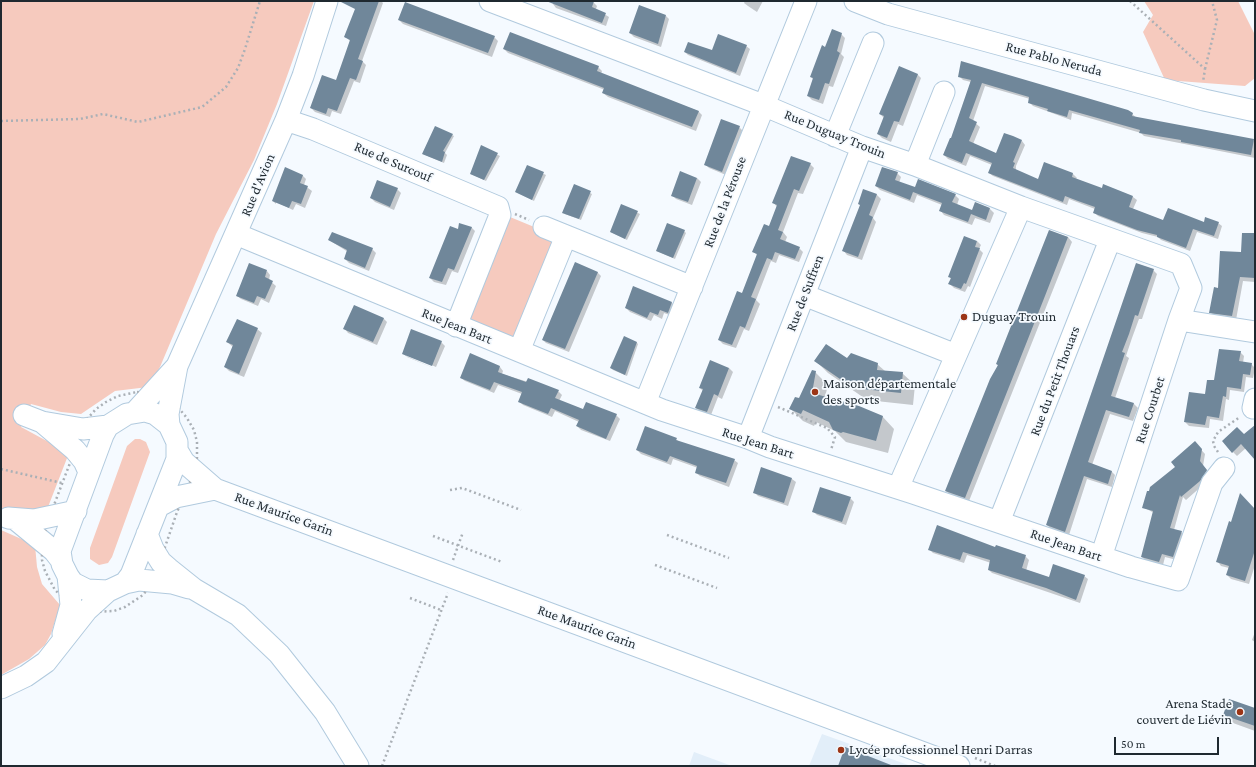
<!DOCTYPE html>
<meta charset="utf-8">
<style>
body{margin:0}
#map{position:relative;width:1256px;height:767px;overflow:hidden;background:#f5faff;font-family:"Crimson Pro",serif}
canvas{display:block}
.frame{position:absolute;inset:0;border:2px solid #1f2930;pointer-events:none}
.scale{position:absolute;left:1114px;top:737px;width:105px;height:18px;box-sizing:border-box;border:2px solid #1f2930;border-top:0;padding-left:5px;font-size:12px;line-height:14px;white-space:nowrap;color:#1f2930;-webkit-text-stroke:3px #f5faff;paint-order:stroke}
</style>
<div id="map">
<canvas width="1256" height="767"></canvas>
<div class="frame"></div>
<div class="scale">50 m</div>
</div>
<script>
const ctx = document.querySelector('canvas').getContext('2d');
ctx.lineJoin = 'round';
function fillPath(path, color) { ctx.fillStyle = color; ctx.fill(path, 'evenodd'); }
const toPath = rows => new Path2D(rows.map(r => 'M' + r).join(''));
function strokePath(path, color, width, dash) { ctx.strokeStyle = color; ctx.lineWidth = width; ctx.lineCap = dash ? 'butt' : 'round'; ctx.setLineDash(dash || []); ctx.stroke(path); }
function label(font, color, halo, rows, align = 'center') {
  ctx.font = font + ' "Crimson Pro",serif'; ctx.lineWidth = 3.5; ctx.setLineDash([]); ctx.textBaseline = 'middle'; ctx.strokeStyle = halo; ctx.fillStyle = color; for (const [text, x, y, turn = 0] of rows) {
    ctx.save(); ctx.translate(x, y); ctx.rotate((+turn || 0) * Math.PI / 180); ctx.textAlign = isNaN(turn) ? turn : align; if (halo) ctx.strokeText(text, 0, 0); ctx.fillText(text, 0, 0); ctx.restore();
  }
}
fillPath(toPath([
 [822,734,911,766,809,766],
 [694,752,732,766,689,766]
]), '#e2eef9');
fillPath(toPath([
 [1,1,314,1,277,104,254,160,216,234,160,367,148,387,115,391,81,414,61,412,31,404,21,427,69,453,48,507,38,510,25,510,12,507,3,518,1,525],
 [1144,1,1238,1,1255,35,1255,78,1245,86,1165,80,1143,32,1153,15],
 [510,217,556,236,560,243,511,342,468,324,504,221],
 [135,439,140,439,146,442,150,452,112,557,108,563,99,565,90,559,90,548,127,446],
 [1,530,35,545,37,567,42,584,60,605,51,634,45,645,29,659,1,675]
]), '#f6cabe');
fillPath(toPath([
 [359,1,381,1,383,3,362,61,366,65,360,83,354,81,341,114,332,111,330,117,315,112,311,108,337,82,350,41,346,37],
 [554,1,593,2,597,6,596,9,609,17,606,26,556,8,553,4],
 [745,1,763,1,757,12,748,6,744,3],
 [666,16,669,19,661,47,634,37,630,33],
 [399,20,494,37,498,41,492,57,403,24],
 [841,34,845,38,841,54,844,57,833,87,829,86,823,104,812,100,808,96,814,80,811,77,826,48],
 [746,46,750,49,740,76,688,55,685,52,712,51],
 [504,49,598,67,602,71,601,74,698,111,702,115,696,131,608,97,603,93,605,90,508,53],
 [917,74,921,78,903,126,898,124,891,142,882,138,878,134,884,118,880,114],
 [959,76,1128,111,1137,118,1253,140,1255,142,1255,158,1144,136,1141,133,1072,113,1071,120,1033,106,1029,102,1030,99,985,86,973,121,980,127,973,144,997,154,1022,141,1025,145,1016,166,1016,171,1038,181,1045,164,1073,174,1077,178,1076,179,1102,189,1103,186,1133,197,1137,200,1133,209,1164,221,1218,223,1222,226,1218,239,1197,232,1190,251,1161,240,1158,237,1142,233,1098,216,1094,212,1095,209,1069,199,1067,205,993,176,989,173,992,165,970,156,966,166,948,159,944,155,952,140,971,82,963,80],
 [739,127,743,131,726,175,709,168,705,164],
 [452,135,454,136,445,153,447,155,444,163,423,154],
 [482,147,500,156,486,181,471,174],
 [810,164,814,168,803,194,798,193,783,232,787,237,785,242,799,248,803,252,799,262,779,255,776,263,771,261,756,300,760,304,749,331,744,329,736,348,723,344,719,340,742,294,758,256,754,252,769,227,777,207,773,202],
 [528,167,546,175,534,201,516,192],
 [897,173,901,177,899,183,915,189,955,195,959,199,957,205,973,211,976,203,990,209,994,213,990,223,975,218,972,225,944,215,940,210,942,205,917,195,914,203,880,190,876,186],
 [302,175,306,179,304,185,312,191,305,208,296,204,293,210,276,202,276,204,273,201],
 [697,178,701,182,692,205,676,199,672,195],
 [575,185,592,194,581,220,565,214],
 [397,189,401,193,394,210,375,202,371,198],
 [864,190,877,195,881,199,873,218,876,222,862,260,847,255,843,250,861,206],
 [622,205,640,214,627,240,611,232],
 [471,227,475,231,458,273,452,271,446,285,434,282,430,278,458,230],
 [684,231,686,233,675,259,657,251],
 [1050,231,1068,237,1072,242,969,501,950,495,946,491,998,366,997,364],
 [1255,234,1255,282,1243,281,1236,320,1214,316,1210,312,1219,289],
 [329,240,372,249,376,253,369,271,349,263,345,259,348,252],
 [977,241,981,245,979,249,983,253,970,287,968,286,965,292,954,288,950,284,951,279,949,276],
 [1153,270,1157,274,1142,319,1139,319,1132,338,1126,356,1129,358,1115,398,1134,404,1138,408,1133,421,1110,414,1092,465,1111,471,1115,475,1112,487,1087,479,1069,535,1051,529,1047,525],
 [267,271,270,275,269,280,276,286,269,303,261,299,258,306,241,299,237,296],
 [597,272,601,276,569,352,546,343,543,340],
 [634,287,672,303,676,307,672,316,664,313,662,319,654,315,651,321,630,312,626,308],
 [383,318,387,322,377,345,348,333,345,329],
 [257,329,262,333,244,377,229,371,225,367,233,347,227,342],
 [441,342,445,346,436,367,406,354,406,356,403,353],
 [636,342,638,344,627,376,613,370,611,368],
 [1240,352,1244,356,1243,363,1251,364,1255,368,1253,378,1246,377,1244,392,1230,390,1229,400,1226,399,1223,421,1210,419,1209,428,1189,426,1185,422,1215,381],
 [470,355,500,367,503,371,502,374,558,391,562,395,559,401,584,410,616,415,620,419,610,441,581,430,577,426,579,422,555,411,552,417,523,405,519,401,522,394,498,385,494,393,465,381,461,378],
 [406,356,436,369,407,357],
 [847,360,877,364,885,371,902,373,915,385,913,405,867,400,828,373,816,361],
 [729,368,733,372,722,399,718,397,711,415,700,412,696,408,703,391,700,388],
 [815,372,828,385,825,397,882,416,894,429,888,453,846,442,835,431,816,422,814,426,803,421,791,409,799,400],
 [1255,430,1255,458,1246,448,1237,456,1233,452,1244,436],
 [676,439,680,443,734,460,738,463,729,487,700,476,696,473,698,468,673,459,671,465,641,454,637,450],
 [1195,443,1205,454,1203,466,1210,474,1203,485,1186,500,1183,497,1174,530,1181,532,1185,536,1177,560,1165,557,1163,565,1145,560,1142,557,1154,513,1143,507,1150,492,1176,467],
 [792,479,796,482,788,506,758,496,754,492],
 [850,498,854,502,846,525,817,515,813,511],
 [1255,510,1255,565,1249,584,1231,579,1227,575,1229,568,1221,566,1218,562,1232,523],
 [996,548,1025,556,1029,560,1026,571,1050,579,1084,576,1088,579,1080,603,992,573,989,570,991,563,967,555,964,563,933,553,930,550],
 [1255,632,1255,642,1252,640],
 [1255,709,1255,731,1233,723,1224,715]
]), '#0003');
fillPath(toPath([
 [339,1,379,1,358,59,363,61,356,80,350,78,337,111,328,108,326,114,310,108,322,75,336,80,350,40,344,37,355,9],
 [546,1,594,1,592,7,606,13,602,23],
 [405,2,495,36,488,53,398,20],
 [639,5,666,15,658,44,629,33],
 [832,29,842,33,837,51,840,53,829,84,825,83,819,100,807,96,813,78,810,77,822,45,825,47],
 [510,32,599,66,597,71,699,111,692,127,602,93,604,88,503,49],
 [718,34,747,45,736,73,684,52,688,42,712,50],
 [961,61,1128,110,1133,113,1132,116,1254,139,1251,155,1181,142,1181,140,1139,133,1140,130,1069,110,1067,117,1047,111,1048,109,1028,103,1029,97,982,83,969,118,977,122,969,141,996,153,1004,133,1013,136,1022,140,1013,162,1015,163,1013,168,1038,179,1044,162,1073,173,1072,177,1102,188,1103,184,1133,196,1129,207,1163,220,1168,208,1204,222,1205,217,1219,222,1214,236,1193,229,1186,248,1157,237,1157,235,1137,230,1093,213,1095,207,1078,201,1065,196,1063,202,988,173,992,163,966,153,962,163,943,155,950,138,951,138,971,80,958,77],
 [899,66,918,74,899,122,894,121,887,138,877,134,884,116,879,114],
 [721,119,740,126,722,172,704,165],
 [435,126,453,134,443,151,445,152,442,162,422,154],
 [481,145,498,153,484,180,470,174],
 [791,156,811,163,799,191,794,189,778,230,783,232,780,239,800,247,795,259,775,252,772,260,767,258,751,297,756,299,745,328,740,326,732,345,718,340,737,291,742,293,757,254,752,252,764,224,769,226,777,205,772,203],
 [527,165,544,172,532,200,515,192],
 [285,167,303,175,300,183,308,186,301,204,292,201,289,208,272,201],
 [882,167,898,172,895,180,915,187,918,179,956,194,952,202,972,210,975,202,990,208,986,220,971,214,968,222,939,211,942,203,926,197,913,192,910,200,875,186],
 [680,171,697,178,688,202,671,196],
 [377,180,398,188,390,207,370,198],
 [574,184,591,191,579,219,562,213],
 [863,189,877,194,869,215,873,217,858,257,842,251,860,205,858,204],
 [621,204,638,211,625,239,610,232],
 [459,223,472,227,454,270,448,268,442,282,429,278,450,226,458,229],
 [667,223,685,230,673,258,656,251],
 [1049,230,1068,237,1043,301,965,498,945,491,990,379,998,365,996,364],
 [332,232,373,248,365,268,344,259,347,250,328,240],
 [1242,233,1255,233,1255,278,1240,277,1232,316,1209,313,1214,287,1218,288,1220,251,1241,252],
 [964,236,977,241,975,247,980,248,966,284,964,283,961,289,948,284,951,278,948,277],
 [575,262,598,272,565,349,542,340],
 [249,263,267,270,265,277,273,281,265,299,257,296,254,303,236,296],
 [1136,263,1154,269,1138,316,1135,315,1129,334,1122,352,1125,353,1111,396,1134,403,1129,417,1106,410,1088,462,1112,471,1108,484,1084,476,1065,532,1046,525],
 [633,286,672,302,668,313,660,310,658,315,650,312,647,318,625,308],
 [354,305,384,318,373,342,343,329],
 [237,319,258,328,239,374,224,367,233,345,226,342],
 [411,329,442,341,432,366,402,354],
 [624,336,637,342,625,375,610,368],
 [826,344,847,358,851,353,878,363,877,370,903,372,901,393,853,388,814,361],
 [1219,349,1241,351,1239,361,1252,363,1250,375,1243,374,1241,389,1227,387,1226,397,1223,396,1219,418,1207,416,1205,425,1184,422,1189,392,1205,394,1207,380,1214,380],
 [470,353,500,366,498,372,526,382,528,378,559,390,555,398,583,409,586,402,617,414,606,439,576,426,579,420,551,408,548,414,518,402,522,392,494,382,490,390,460,378],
 [710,360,729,368,718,396,714,394,707,412,695,408,703,389,699,388],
 [812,370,816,371,812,393,859,406,883,416,876,441,843,432,841,433,833,430,829,422,803,410,801,414,789,409,795,397,799,398],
 [1255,425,1255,460,1241,444,1232,453,1222,441,1237,427,1244,434],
 [645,426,677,438,676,440,735,459,726,483,695,473,697,466,670,456,667,462,636,450],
 [1195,441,1202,449,1200,461,1207,470,1200,481,1181,497,1180,495,1170,528,1182,531,1173,557,1162,554,1159,562,1141,557,1153,511,1142,508,1147,491,1149,491,1150,487,1175,467,1171,462],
 [761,467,792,478,784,503,753,493],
 [820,487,851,497,842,522,812,512],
 [1240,493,1255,509,1255,550,1245,581,1226,575,1229,566,1216,562,1229,521,1231,522],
 [937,525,995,547,996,545,1026,555,1022,568,1049,577,1053,564,1085,575,1076,600,1046,588,988,570,990,560,963,552,960,560,928,550],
 [1229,699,1255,708,1255,726,1223,715],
 [845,747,891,765,891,766,838,766]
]), '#70879a');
const minor = toPath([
 [490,1,763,105,862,147,915,165,1021,207,1181,264,1191,288,1179,320,1101,557],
 [855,1,888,14,1204,100,1255,111],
 [286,120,313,129,498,207,500,215,456,326],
 [835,136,873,43],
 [915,165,944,92],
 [544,227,692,287],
 [236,234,662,410,748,438,770,447,913,493,1131,567,1178,580,1212,483,1224,468],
 [804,295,956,355],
 [1179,320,1255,332],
 [519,351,566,236],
 [1255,399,1253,408,1255,408],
 [645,403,806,1],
 [145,411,155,414,169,425,177,442,177,459,131,575,125,583,108,591,87,590,73,583,68,576,62,564,60,551,103,435,108,426,127,414,145,411],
 [135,412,177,366],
 [24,415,42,422,83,429,108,426],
 [42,422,75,450,84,461,89,472],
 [169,425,168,414,177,366,286,120,303,76,327,1],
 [748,438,862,147],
 [178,452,184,462,215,489,959,766],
 [898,488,1021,207],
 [159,506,176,497,215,489],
 [8,518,34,520,76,511],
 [15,519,54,551,61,560],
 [999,522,1110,240],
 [147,534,153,549,161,562,169,569,194,589,238,615,279,654,325,712,358,766],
 [125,583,139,580,172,583,189,588],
 [63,634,71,605,68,576],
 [1,688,26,676,46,662,87,610,108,591]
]);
strokePath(minor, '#b1cade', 23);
strokePath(toPath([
 [1130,1,1205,69,1203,82],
 [1205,69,1217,20,1212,1],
 [1,121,80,119,103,114,138,122,202,107,226,87,238,68,245,49,260,1],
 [515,214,529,220],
 [137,392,151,393,176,405,187,418,194,430,197,442,197,458,190,482,177,512,153,582,143,595,125,607,114,611,92,612,71,605,55,590,45,571,42,560,42,543,49,518,83,429,88,418,96,409,106,402,118,396,137,392],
 [778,407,827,428,835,437,831,450],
 [1218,452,1214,446,1213,441,1218,432,1240,417],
 [1,469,62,483],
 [450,490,462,488,521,510],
 [667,535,729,558],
 [433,536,502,562],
 [453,560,463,532],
 [655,565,717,588],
 [410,598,441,610],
 [975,758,995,766],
 [382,766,448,593]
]), '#aab0b6', 2.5, [2, 3]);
strokePath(minor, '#fff', 21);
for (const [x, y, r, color] of [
 [964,317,4,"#9c3516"],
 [815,392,4,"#9c3516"],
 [1240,712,4,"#9c3516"],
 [841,750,4,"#9c3516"]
]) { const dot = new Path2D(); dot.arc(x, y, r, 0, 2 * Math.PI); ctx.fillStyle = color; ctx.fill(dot); strokePath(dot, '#f5faff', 1.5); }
label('14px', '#1f2930', '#f5faff', [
 ["Rue Pablo Neruda",1054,59,15],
 ["Rue Duguay Trouin",835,134,22],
 ["Rue de Surcouf",393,162,23],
 ["Rue d'Avion",258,185,-67],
 ["Rue de la Pérouse",725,202,-69],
 ["Rue de Suffren",805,293,-69],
 ["Rue Jean Bart",457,326,22],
 ["Rue du Petit Thouars",1055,381,-69],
 ["Rue Courbet",1150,410,-72],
 ["Rue Jean Bart",758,443,18],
 ["Rue Maurice Garin",284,514,20],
 ["Rue Jean Bart",1066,545,19],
 ["Rue Maurice Garin",587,627,20]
]);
label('14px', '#1f2930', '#f5faff', [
 ["Duguay Trouin",972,317],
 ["Maison départementale",823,384],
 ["des sports",823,400],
 ["Arena Stade",1232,704,"right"],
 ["couvert de Liévin",1232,720,"right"],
 ["Lycée professionnel Henri Darras",849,750]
], 'left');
</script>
